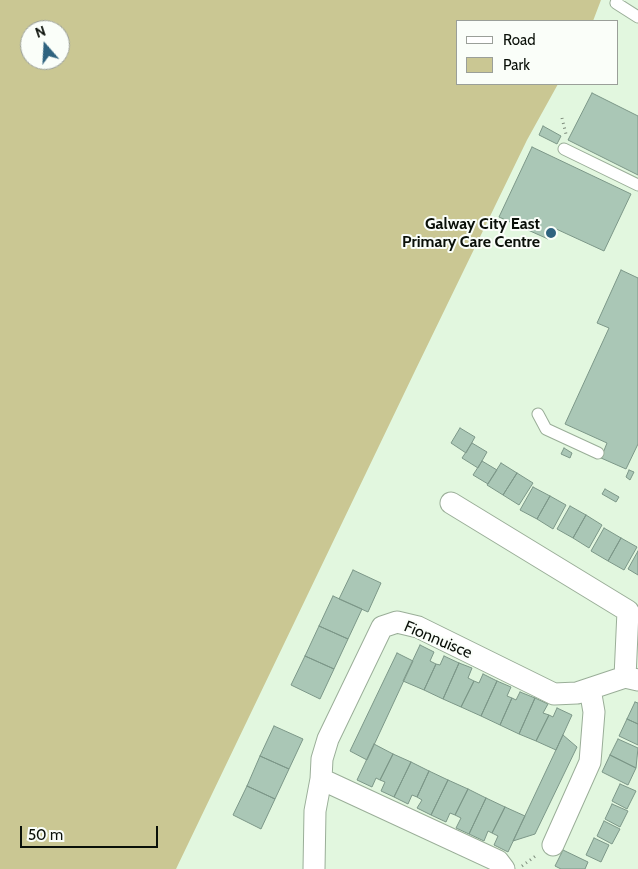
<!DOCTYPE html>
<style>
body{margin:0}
#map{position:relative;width:638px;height:869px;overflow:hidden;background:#e2f7df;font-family:Cabin,sans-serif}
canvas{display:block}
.legend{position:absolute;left:456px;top:20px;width:162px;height:65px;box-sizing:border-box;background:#fafef9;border:1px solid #9a9f99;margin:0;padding:6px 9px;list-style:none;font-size:15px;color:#0a1009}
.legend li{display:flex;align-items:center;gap:10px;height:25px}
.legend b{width:25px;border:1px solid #9a9f99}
.north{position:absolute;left:20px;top:20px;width:50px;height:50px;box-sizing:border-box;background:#fafef9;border:1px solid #9a9f99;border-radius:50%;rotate:341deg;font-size:14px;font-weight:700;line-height:20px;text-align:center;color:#0a1009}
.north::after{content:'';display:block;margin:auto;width:18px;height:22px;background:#2f637f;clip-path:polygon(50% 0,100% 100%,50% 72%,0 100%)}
.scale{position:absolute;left:20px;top:826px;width:138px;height:22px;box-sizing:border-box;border:2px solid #0a1009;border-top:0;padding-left:6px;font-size:15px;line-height:18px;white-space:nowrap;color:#0a1009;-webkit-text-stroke:4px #fafef9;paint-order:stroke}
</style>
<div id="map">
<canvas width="638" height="869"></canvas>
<ul class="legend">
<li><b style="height:6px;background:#fff"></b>Road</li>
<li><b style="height:14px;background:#cac793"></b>Park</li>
</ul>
<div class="north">N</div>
<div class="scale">50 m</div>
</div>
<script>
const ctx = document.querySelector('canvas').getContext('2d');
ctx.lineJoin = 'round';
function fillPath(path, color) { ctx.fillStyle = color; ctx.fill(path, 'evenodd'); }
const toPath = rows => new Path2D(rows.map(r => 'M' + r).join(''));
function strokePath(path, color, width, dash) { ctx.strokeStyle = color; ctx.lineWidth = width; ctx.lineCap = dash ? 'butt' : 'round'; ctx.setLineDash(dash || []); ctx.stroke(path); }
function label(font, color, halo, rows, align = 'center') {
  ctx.font = font + ' Cabin,sans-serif'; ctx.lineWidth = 4; ctx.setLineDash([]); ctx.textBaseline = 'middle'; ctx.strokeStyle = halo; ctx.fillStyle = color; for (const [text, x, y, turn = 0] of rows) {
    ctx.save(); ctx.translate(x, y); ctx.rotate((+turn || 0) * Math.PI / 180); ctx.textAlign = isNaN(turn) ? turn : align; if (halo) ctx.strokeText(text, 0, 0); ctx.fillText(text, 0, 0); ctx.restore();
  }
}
fillPath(toPath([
 [0,0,601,0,593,21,457,21,457,84,558,84,527,140,414,373,176,869,0,869],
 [30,30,60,30,60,60,30,60]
]), '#cac793');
const building = toPath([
 [592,93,638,116,638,175,568,140,592,93],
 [543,126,561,136,557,144,539,135,543,126],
 [532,147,631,194,604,251,554,228,548,239,499,217,532,147],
 [621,270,638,278,638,444,626,469,601,458,607,443,565,424,609,328,597,323,621,270],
 [460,428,475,437,466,453,451,443,460,428],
 [472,443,487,452,478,468,462,458,472,443],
 [564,448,572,453,570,458,561,454,564,448],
 [482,461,497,470,488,484,473,475,482,461],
 [501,463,517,473,503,495,487,485,501,463],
 [629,470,634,472,630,480,626,477,629,470],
 [517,473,533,483,519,505,503,495,517,473],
 [533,487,550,496,537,519,520,510,533,487],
 [605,489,619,497,616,502,602,494,605,489],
 [550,496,566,505,553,529,537,519,550,496],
 [570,506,586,515,573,538,557,529,570,506],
 [586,515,602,525,589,548,573,538,586,515],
 [604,528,621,538,608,561,591,551,604,528],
 [621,538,637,547,624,570,608,561,621,538],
 [638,551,638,575,628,569,638,551],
 [353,570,381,583,368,612,339,599,353,570],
 [333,596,362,609,348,639,319,626,333,596],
 [319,626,348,639,334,669,305,656,319,626],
 [420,645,434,652,430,661,436,664,424,690,403,681,420,645],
 [397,653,413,661,367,760,350,751,397,653],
 [305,656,334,669,320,699,291,685,305,656],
 [444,656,459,663,443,699,424,690,436,664,440,665,444,656],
 [459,663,472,668,468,678,474,681,461,707,443,699,459,663],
 [483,674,497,681,481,716,461,707,474,681,479,683,483,674],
 [497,681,511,687,507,696,512,698,500,725,481,716,497,681],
 [520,692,535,698,519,734,500,725,512,698,516,700,520,692],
 [535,698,548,704,543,713,549,715,536,741,519,734,535,698],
 [635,702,638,703,638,724,627,719,635,702],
 [557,708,572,715,556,750,536,741,549,715,553,717,557,708],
 [627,719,638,724,638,745,619,736,627,719],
 [274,726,303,739,289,769,260,756,274,726],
 [563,735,577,747,535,834,513,841,563,735],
 [618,739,638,748,636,768,610,755,618,739],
 [374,744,393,754,380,780,376,778,372,787,357,780,374,744],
 [393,754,411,762,394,797,381,791,385,782,380,780,393,754],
 [610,755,636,768,628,785,602,772,610,755],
 [260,756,289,769,275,799,247,786,260,756],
 [411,762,429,771,417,797,412,795,408,804,394,797,411,762],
 [429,771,448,780,431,815,417,808,422,800,417,797,429,771],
 [448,780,468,789,455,815,450,813,446,822,431,815,448,780],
 [620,784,636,791,627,809,612,801,620,784],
 [247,786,275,799,261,829,233,815,247,786],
 [468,789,486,798,469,834,456,828,461,818,455,815,468,789],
 [486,798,505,807,492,833,488,831,484,841,469,834,486,798],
 [612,804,628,811,620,827,605,819,612,804],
 [505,807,525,816,508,852,494,845,498,836,492,833,505,807],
 [604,821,620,829,612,844,597,836,604,821],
 [594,838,609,845,601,862,586,855,594,838],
 [563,850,588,862,585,869,561,869,555,866,563,850]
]);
fillPath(building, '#aac7b6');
strokePath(building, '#7c9788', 1);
const service = toPath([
 [617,0,616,3,638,17],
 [564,149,638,185],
 [538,414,546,429,598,453]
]);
const minor = toPath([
 [451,503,628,611,625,677],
 [553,845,590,762,594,712,590,689],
 [314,869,315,811,321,779],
 [504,869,498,861,321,779,322,759,328,739,382,627,397,622,418,627,554,694,577,693,625,677,638,680]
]);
strokePath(service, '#9aae98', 13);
strokePath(minor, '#9aae98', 23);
strokePath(toPath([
 [562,118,566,134],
 [522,866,537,855]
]), '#7c8a7a', 3, [1, 4]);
strokePath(service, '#fff', 11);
strokePath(minor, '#fff', 21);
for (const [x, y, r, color] of [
 [551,233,6,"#2f637f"]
]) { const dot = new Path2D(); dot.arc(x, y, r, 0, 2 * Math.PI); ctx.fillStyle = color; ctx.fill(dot); strokePath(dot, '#fafef9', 2); }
label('bold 16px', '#0a1009', '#fafef9', [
 ["Galway City East",540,224],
 ["Primary Care Centre",540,242]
], 'right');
label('16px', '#0a1009', '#fafef9', [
 ["Fionnuisce",438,640,23]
]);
</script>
